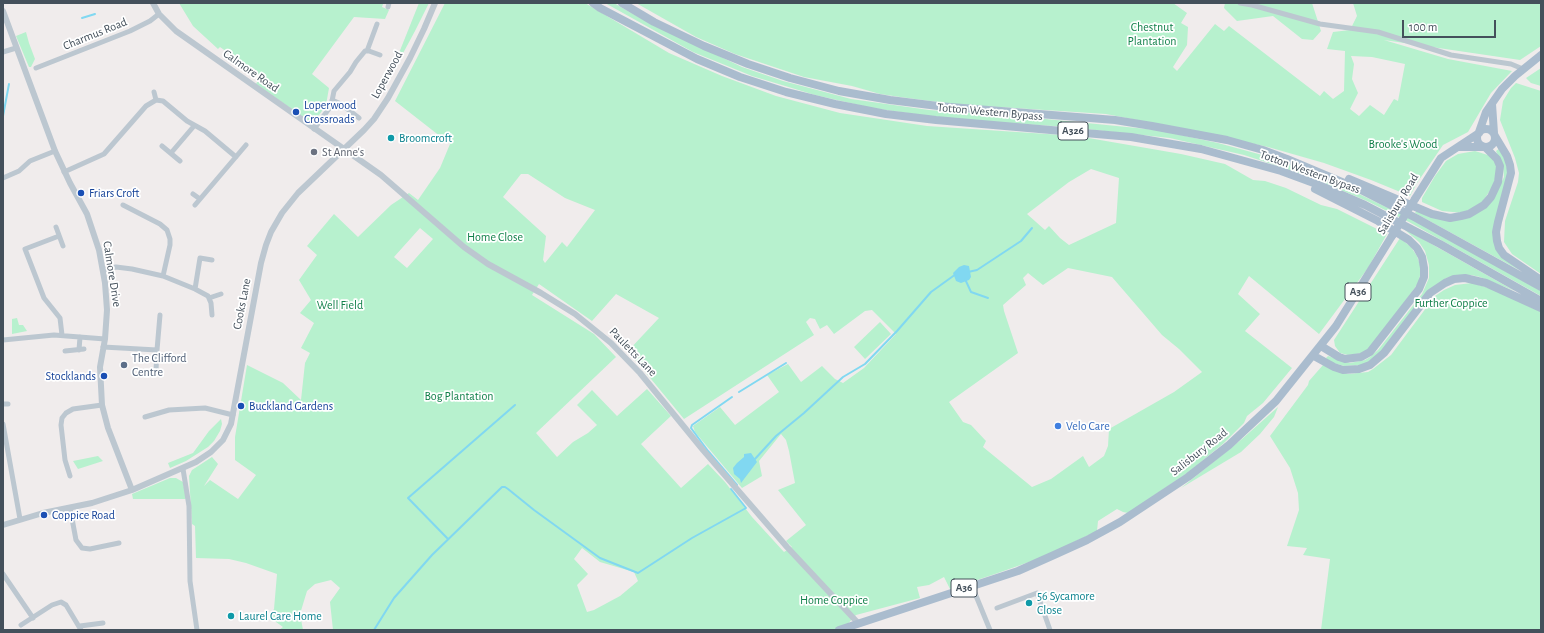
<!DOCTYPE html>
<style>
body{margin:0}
#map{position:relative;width:1544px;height:633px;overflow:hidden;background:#f0ecec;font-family:"Alegreya Sans",sans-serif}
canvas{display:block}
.frame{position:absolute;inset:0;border:4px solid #44505b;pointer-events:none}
.scale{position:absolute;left:1402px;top:20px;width:94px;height:18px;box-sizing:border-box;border:2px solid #44505b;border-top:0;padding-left:5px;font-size:12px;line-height:14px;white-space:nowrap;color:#44505b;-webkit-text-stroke:3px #fff;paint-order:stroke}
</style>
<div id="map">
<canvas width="1544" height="633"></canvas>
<div class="frame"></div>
<div class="scale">100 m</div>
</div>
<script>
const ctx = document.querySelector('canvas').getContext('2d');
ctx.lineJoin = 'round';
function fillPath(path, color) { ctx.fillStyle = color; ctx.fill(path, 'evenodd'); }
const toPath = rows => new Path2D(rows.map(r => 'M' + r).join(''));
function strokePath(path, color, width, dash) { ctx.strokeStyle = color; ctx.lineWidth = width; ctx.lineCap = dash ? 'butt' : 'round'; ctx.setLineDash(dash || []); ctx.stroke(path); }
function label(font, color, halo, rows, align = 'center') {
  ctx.font = font + ' "Alegreya Sans",sans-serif'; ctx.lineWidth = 3.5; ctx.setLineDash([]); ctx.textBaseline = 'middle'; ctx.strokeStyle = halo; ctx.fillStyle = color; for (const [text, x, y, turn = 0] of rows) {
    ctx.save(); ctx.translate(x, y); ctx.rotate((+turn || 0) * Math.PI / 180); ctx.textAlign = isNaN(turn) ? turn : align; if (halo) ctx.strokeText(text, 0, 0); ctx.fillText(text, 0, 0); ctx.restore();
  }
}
fillPath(toPath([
 [179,3,381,3,383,4,382,7,389,10,385,19,354,17,312,74,329,88,326,105,313,124,256,84,261,76,220,47,218,49,193,26],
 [419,3,429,3,415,31,387,83],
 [445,3,585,3,669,53,722,76,776,96,840,113,927,126,1077,136,1181,154,1225,164,1253,180,1265,181,1286,188,1321,205,1337,209,1387,234,1368,268,1319,334,1249,276,1238,294,1260,314,1245,331,1292,368,1263,403,1247,416,1244,423,1224,443,1190,471,1128,513,1123,512,1117,509,1098,521,1097,531,1043,557,998,573,950,589,944,577,929,585,917,587,920,598,856,615,842,630,333,630,330,602,340,588,331,580,315,584,307,591,300,614,303,630,279,630,283,627,269,617,274,609,277,574,246,563,229,559,196,558,195,526,192,524,189,476,192,470,212,457,218,464,204,486,210,480,238,499,256,475,235,460,235,437,247,365,283,383,301,400,305,363,310,353,301,348,314,323,300,313,311,300,299,280,317,255,307,246,334,214,358,237,391,205,409,193,418,200,440,168,450,144,395,101],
 [1091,169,1119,178,1116,223,1069,245,1060,238,1049,226,1045,230,1027,214,1069,182],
 [521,174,528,174,565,198,595,210,567,247,562,242,545,263,543,260,546,236,503,197],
 [420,228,433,239,407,268,394,257],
 [1068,268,1112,277,1162,335,1179,349,1202,372,1174,392,1109,429,1108,446,1104,456,1089,467,1083,456,1051,479,1032,487,983,447,986,441,971,425,963,422,949,402,1018,353,1004,311,1003,305,1026,285,1023,278,1028,273,1043,285],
 [539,284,592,321,616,294,659,318,628,351,684,419,814,335,806,322,810,318,815,319,820,329,827,325,834,334,865,311,872,310,896,334,864,368,843,383,835,379,822,366,801,382,788,364,767,375,779,392,735,425,720,407,693,426,695,432,742,488,762,476,759,461,781,434,786,440,789,451,795,483,778,490,806,525,786,541,792,547,784,552,752,517,725,482,708,464,681,488,641,444,671,416,647,389,617,416,592,390,577,405,597,425,588,433,573,442,557,457,536,433,616,357,594,334,532,295],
 [582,548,600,562,634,572,638,581,620,596,594,610,587,612,577,585,588,574,574,559],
 [605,3,614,3,640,18,742,67,783,81,851,99,929,110,1046,119,1157,130,1218,143,1288,162,1326,178,1417,222,1541,291,1541,296,1409,222,1367,201,1305,175,1244,155,1170,138,1067,127,950,119,872,108,815,95,752,76,693,52],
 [636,3,1173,3,1187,13,1181,23,1188,27,1187,45,1173,67,1177,71,1215,24,1224,31,1229,26,1320,96,1324,91,1333,99,1344,91,1345,51,1327,49,1333,32,1350,30,1357,16,1353,3,1541,3,1541,46,1520,60,1384,40,1448,59,1512,71,1491,93,1468,132,1443,145,1417,183,1410,196,1371,180,1324,163,1268,147,1209,134,1106,114,953,104,900,97,880,94,852,86,804,77,735,54,696,37],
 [1351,56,1372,57,1405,64,1398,101,1394,99,1384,115,1370,105,1359,116,1350,109,1358,93,1352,79,1354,64],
 [1225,3,1312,3,1321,31,1313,40,1302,39,1273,16,1237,21,1224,8],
 [26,32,29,43,35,59,31,67,29,67,16,36],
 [1541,68,1541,86,1531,83,1526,78],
 [1516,83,1541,91,1541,274,1512,254,1504,242,1505,221,1518,182,1519,173,1515,158,1500,120,1503,101,1511,88],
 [1500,148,1505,158,1508,173,1494,240,1519,270,1415,213,1417,210,1448,221,1493,200,1504,177,1503,167,1496,151],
 [1475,151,1491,156,1496,165,1497,172,1493,186,1483,201,1478,205,1463,213,1442,211,1422,202,1422,198,1435,176,1446,161,1458,154],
 [1405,229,1515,291,1480,277,1471,275,1446,278,1382,351,1368,362,1361,365,1344,366,1330,362,1326,358,1328,356,1350,363,1365,360,1370,357,1378,350,1422,294,1429,278,1429,265,1425,251,1419,242,1405,230],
 [1400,238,1411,247,1417,256,1421,268,1419,282,1372,347,1363,353,1348,355,1340,353,1335,346,1334,340],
 [1472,283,1492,289,1541,312,1541,630,1321,630,1330,559,1303,555,1307,548,1287,546,1299,510,1298,493,1290,468,1270,436,1308,385,1309,381,1323,365,1348,374,1368,372,1373,369,1391,355,1435,296,1444,290,1455,285],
 [17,318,19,325,23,325,27,331,12,334,12,319],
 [880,322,891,334,865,359,854,347],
 [1278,407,1274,417,1260,434,1241,452,1181,488,1242,439],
 [221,419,222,424,220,431,214,441,208,447,186,461,170,468,168,463,193,453,209,431],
 [98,456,103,461,78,469,73,461],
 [170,478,176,478,183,482,186,499,133,499,132,494]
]), '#b7f1ce');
fillPath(toPath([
 [964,265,969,266,971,277,969,280,961,283,956,281,953,273,959,267],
 [751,453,757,462,741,483,740,479,734,474,733,468,737,463,744,457,744,454]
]), '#81d8f1');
strokePath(toPath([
 [82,18,95,14],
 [3,116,9,84],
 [968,272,977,270,1021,241,1032,228],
 [965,279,971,292,988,298],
 [739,392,786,363],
 [732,397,692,425,691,428,708,451,737,485],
 [754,460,776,436,804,413,843,377,865,364,897,331,931,292,956,274],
 [448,539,408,498,515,405],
 [374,630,394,598,432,555,502,487,505,487,508,489,534,510,600,558,638,573,692,538,746,508,731,489]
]), '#81d8f1', 2);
strokePath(toPath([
 [1240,3,1252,5,1320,24,1378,32,1451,55,1511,64,1523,69],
 [388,7,389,3],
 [367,51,377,24],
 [3,52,16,48],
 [36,68,130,31,150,21,159,14],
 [154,92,156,100],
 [332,100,341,104,359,118],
 [314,129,331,106,334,91,350,72,356,62,365,51,369,51,380,55],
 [162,146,180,161],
 [171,153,194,126],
 [64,172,104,154,146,106,156,100,163,101,187,121,205,131,236,157],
 [3,178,19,171,30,161,55,151],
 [193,194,200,199],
 [123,205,160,224,167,230,170,239,170,245,163,276,195,289,208,296,211,303,212,315],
 [195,205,246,145],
 [56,227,63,246],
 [59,236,25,249,44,298,60,318,62,335],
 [103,270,116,267,132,269,163,276],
 [195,289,200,258,212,260],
 [209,298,221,294],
 [3,340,54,335,105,339],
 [103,347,157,350,160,315],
 [79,350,80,337],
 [65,351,84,349],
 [156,370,157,350],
 [3,404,8,404],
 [145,417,169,410,205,408,233,415],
 [3,424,20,519],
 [183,469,189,506,190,581,197,630],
 [70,476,65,460,61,425,62,418,66,413,73,409,102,405],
 [70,508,76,540,82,548,90,549,119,543],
 [3,574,33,618],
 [972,586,990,630],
 [997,608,1037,593,1050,630],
 [21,625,52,605,61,602,66,605,81,630],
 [80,626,103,623]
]), '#bcc7d0', 5);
strokePath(toPath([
 [153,3,159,14,176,31,381,175,464,247,488,264,541,293,575,314,611,343,640,373,703,450,787,547,858,623],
 [3,11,55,151,70,183,87,214,99,250,105,283,107,310,105,339,100,367,102,405,108,428,132,490],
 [3,525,43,513,92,503,132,490,196,462,211,452,223,440,231,424,261,263,266,245,271,232,282,213,298,193,364,130,374,119,388,98,410,58,424,29,435,3]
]), '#bcc7d0', 6);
strokePath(toPath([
 [593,3,600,8,697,59,740,77,786,92,835,104,886,114,936,120,1131,137,1201,149,1281,171,1319,185,1365,205,1440,244,1541,301],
 [622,3,654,22,704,46,748,64,790,78,839,91,890,100,938,106,1115,120,1152,126,1227,140,1263,150,1287,159,1361,190,1416,218,1541,287],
 [1492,104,1494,133],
 '1477 138a9 9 0 1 1 18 0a9 9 0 1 1-18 0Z',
 [1479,132,1486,112,1502,89,1515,76,1541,55],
 [1495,136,1507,156,1510,165,1511,173,1498,222,1496,232,1497,241,1499,248,1504,255,1541,280],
 [1460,147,1483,147],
 [1349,179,1432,214,1450,218,1461,216,1469,214,1484,205,1491,197,1498,182,1500,166,1497,159,1485,147],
 [1315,189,1378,221,1409,240,1417,248,1422,257,1424,268,1424,277,1419,289,1370,352,1361,357,1345,359,1339,357,1321,346],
 [1415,199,1441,158,1479,133],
 [1314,356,1334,367,1343,370,1359,369,1370,365,1384,353,1430,293,1445,283,1454,279,1465,278,1486,283,1541,308],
 [839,630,1018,571,1054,555,1087,540,1120,522,1188,477,1229,445,1276,401,1336,326,1392,236]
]), '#aabcce', 8);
strokePath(toPath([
 [1392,236,1415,199]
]), '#aabcce', 8);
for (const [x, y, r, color] of [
 [296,112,4,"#1a4fb4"],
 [391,138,4,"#0f9aa8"],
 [314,152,4,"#6b7280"],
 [81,193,4,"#1a4fb4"],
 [124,365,4,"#5c6f8a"],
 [104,376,4,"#1a4fb4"],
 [241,406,4,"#1a4fb4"],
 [1058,426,4,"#3f7fe0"],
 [44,515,4,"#1a4fb4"],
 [1029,603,4,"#0f9aa8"],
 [231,616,4,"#0f9aa8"]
]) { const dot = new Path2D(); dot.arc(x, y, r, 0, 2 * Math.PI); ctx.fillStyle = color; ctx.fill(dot); strokePath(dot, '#fff', 1.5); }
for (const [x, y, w] of [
 [1073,131,30],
 [1358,292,26],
 [964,588,26]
]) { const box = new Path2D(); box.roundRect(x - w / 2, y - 9, w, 18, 3); ctx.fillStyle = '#fff'; ctx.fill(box); strokePath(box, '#44505b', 1); }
label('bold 11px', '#44505b', null, [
 ["A326",1073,131],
 ["A36",1358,292],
 ["A36",964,588]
]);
label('12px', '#11804a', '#fff', [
 ["Chestnut",1152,27],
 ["Plantation",1152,41],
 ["Brooke's Wood",1403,144],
 ["Home Close",495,237],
 ["Further Coppice",1451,303],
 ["Well Field",340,305],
 ["Bog Plantation",459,396],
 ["Home Coppice",834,600]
]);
label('12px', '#44505b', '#fff', [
 ["Charmus Road",95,34,-22],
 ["Calmore Road",251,71,35],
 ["Loperwood",387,75,-61],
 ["Totton Western Bypass",990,112,5],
 ["Totton Western Bypass",1310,172,20],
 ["Salisbury Road",1398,204,-59],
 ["Calmore Drive",112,274,81],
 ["Cooks Lane",242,304,-79],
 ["Pauletts Lane",633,352,46],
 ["Salisbury Road",1199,452,-38]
]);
label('12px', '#164399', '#fff', [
 ["Loperwood",304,105],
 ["Crossroads",304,119],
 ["Friars Croft",89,193],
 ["Stocklands",96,376,"right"],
 ["Buckland Gardens",249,406],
 ["Coppice Road",52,515]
], 'left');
label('12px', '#0d838f', '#fff', [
 ["Broomcroft",399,138],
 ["56 Sycamore",1037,596],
 ["Close",1037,610],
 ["Laurel Care Home",239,616]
], 'left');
label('12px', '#5b616d', '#fff', [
 ["St Anne's",322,152]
], 'left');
label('12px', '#4e5e75', '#fff', [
 ["The Clifford",132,358],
 ["Centre",132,372]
], 'left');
label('12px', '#366cbe', '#fff', [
 ["Velo Care",1066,426]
], 'left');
</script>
